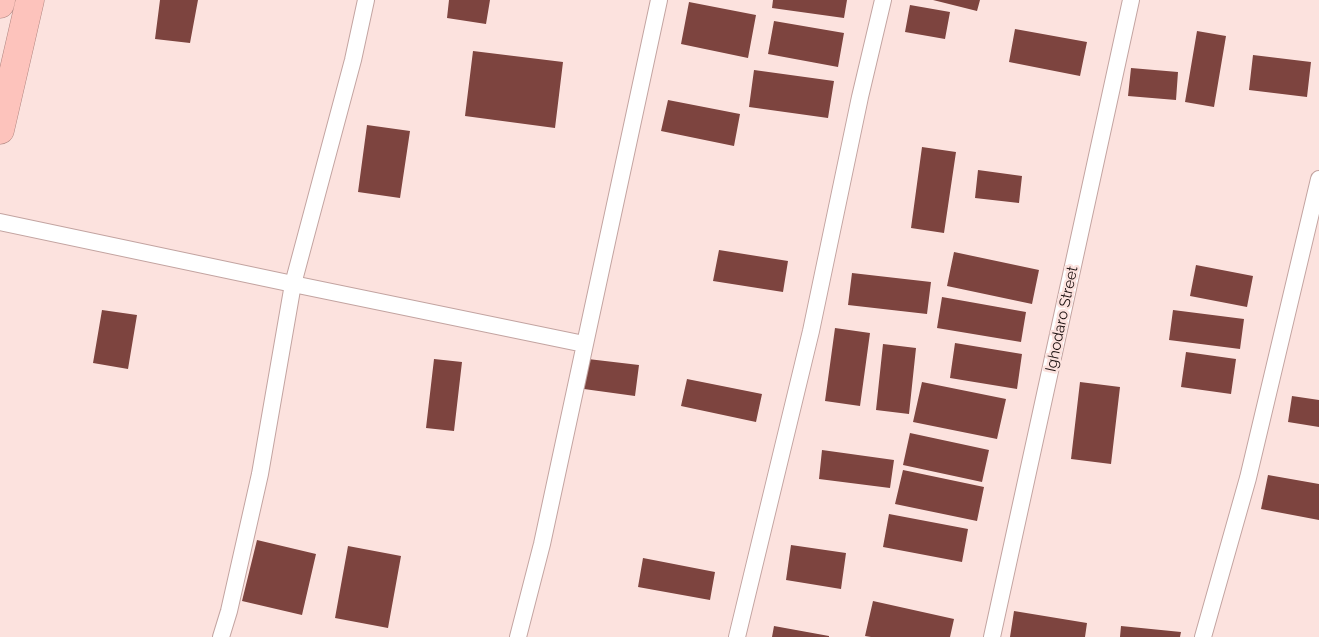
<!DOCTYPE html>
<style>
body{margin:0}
canvas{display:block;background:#fce2de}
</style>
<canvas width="1319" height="637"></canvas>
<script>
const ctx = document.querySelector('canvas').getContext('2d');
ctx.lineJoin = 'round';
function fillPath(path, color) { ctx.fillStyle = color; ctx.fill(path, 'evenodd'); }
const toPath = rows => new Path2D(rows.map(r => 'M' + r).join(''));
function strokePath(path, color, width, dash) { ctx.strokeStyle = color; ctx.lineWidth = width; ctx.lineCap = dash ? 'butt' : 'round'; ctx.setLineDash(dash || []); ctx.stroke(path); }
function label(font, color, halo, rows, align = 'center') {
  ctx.font = font + ' Raleway,sans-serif'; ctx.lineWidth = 5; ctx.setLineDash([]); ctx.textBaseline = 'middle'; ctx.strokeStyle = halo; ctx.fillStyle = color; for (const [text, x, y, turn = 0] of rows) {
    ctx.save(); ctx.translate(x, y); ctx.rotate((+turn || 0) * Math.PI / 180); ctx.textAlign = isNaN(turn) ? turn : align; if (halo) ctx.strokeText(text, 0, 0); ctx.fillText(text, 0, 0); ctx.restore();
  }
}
fillPath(toPath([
 [160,0,198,0,190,43,155,39],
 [449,0,490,0,486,24,447,18],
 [773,0,847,0,844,18,772,8],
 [933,0,980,0,977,11],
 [689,2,756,15,748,58,681,44],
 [910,5,950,12,945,39,905,32],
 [774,21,844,33,838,67,768,54],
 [1015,29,1087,42,1080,76,1009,62],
 [1197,31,1226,36,1214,107,1185,102],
 [473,51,563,62,555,128,465,116],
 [1253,55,1311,62,1307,97,1249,90],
 [1131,68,1178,72,1176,100,1128,96],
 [754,70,834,81,828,118,749,107],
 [668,100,740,114,734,146,661,131],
 [367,125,410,131,400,198,358,192],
 [922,147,956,152,944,233,911,228],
 [978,170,1022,176,1019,203,975,198],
 [719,250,788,261,783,292,713,281],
 [954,252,1039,270,1032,304,947,286],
 [1196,265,1253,276,1247,307,1190,296],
 [852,273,931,282,927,314,848,305],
 [942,297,1026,312,1021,342,937,328],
 [102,310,137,315,128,369,93,363],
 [1173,310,1244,319,1240,349,1169,340],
 [835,328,870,333,860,406,825,401],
 [955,343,1022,354,1017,389,950,378],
 [883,344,916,348,909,414,876,410],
 [1186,352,1236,359,1231,394,1181,387],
 [434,359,462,362,454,431,426,428],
 [588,359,639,365,635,396,584,389],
 [687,379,762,394,756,422,681,406],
 [922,382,1006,399,997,439,913,422],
 [1080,382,1120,387,1111,464,1071,459],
 [1292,396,1319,400,1319,427,1288,422],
 [910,433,989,450,982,482,903,465],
 [822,450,894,460,890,488,819,479],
 [903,470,984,487,977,521,895,504],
 [1268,475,1319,484,1319,520,1261,509],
 [889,514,968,529,962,562,883,547],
 [257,540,316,554,302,615,242,601],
 [791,545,846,553,841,589,786,580],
 [348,546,401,556,388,628,335,618],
 [643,558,715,572,710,600,638,587],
 [873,601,954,619,950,637,871,637,865,636],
 [1014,611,1087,623,1085,637,1010,637],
 [774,626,829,636,829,637,772,637],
 [1121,626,1181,632,1180,637,1120,637]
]), '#7d443f');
const street = toPath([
 [0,222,293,284,584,344],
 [221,637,229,611,260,474,293,284,353,60,366,0],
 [518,637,542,544,659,0],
 [737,637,811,331,860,97,883,0],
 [992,637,1131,0],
 [1203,637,1248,478,1319,179]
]);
const highway = toPath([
 [0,4,1,0],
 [0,130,30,0]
]);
strokePath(street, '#c3a4a1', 18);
strokePath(highway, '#ae847f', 29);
strokePath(street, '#fff', 16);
strokePath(highway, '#fdc3bc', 28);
label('15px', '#1a0f0e', '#fce2de', [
 ["Ighodaro Street",1062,319,-78]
]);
</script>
